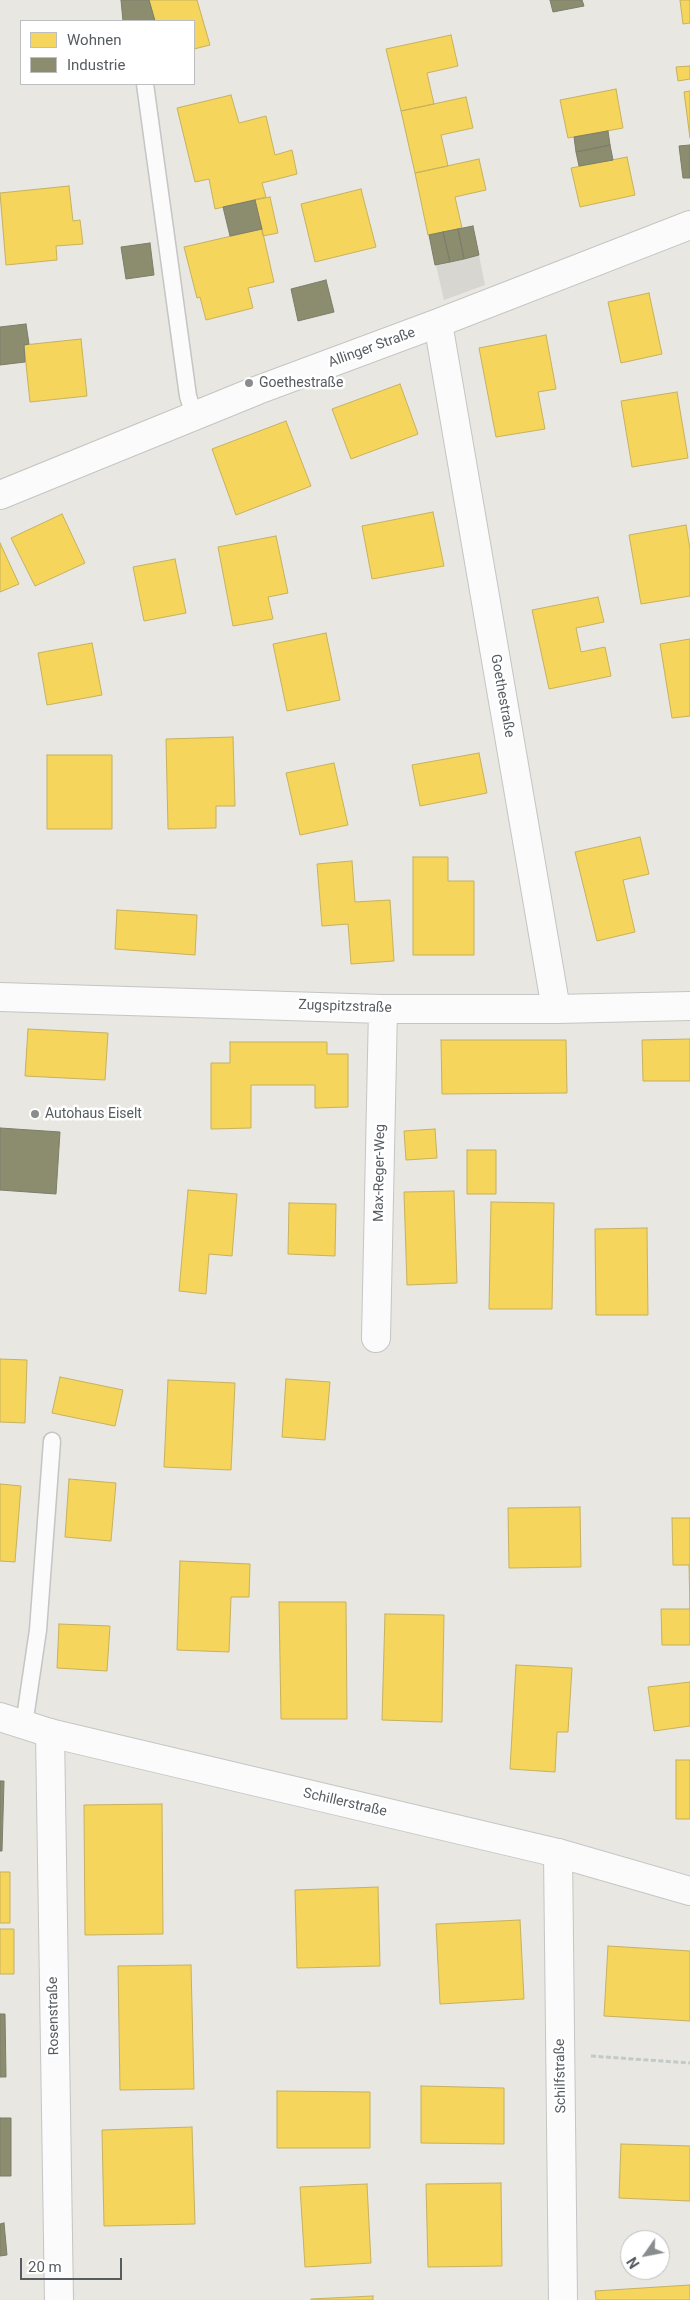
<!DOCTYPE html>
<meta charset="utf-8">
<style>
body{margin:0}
#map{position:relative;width:690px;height:2300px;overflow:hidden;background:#e8e7e2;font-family:Roboto,sans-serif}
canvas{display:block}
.legend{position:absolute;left:20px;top:20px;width:175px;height:65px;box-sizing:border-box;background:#fff;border:1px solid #bcbec0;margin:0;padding:6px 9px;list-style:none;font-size:15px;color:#575c61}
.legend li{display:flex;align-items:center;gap:10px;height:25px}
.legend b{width:25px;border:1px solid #bcbec0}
.north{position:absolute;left:620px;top:2230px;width:50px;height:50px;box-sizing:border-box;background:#fff;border:1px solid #bcbec0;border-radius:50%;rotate:237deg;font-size:14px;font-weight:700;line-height:20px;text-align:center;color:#575c61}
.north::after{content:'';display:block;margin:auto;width:18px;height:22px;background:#8a8d8e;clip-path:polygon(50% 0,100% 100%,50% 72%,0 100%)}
.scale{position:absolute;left:20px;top:2258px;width:102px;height:22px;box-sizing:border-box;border:2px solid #575c61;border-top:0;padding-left:6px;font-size:15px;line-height:18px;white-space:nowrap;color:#575c61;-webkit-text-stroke:4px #fff;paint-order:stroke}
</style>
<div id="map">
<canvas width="690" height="2300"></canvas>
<ul class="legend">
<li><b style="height:14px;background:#f6d55c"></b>Wohnen</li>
<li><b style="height:14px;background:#8c8c6e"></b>Industrie</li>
</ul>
<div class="north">N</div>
<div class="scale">20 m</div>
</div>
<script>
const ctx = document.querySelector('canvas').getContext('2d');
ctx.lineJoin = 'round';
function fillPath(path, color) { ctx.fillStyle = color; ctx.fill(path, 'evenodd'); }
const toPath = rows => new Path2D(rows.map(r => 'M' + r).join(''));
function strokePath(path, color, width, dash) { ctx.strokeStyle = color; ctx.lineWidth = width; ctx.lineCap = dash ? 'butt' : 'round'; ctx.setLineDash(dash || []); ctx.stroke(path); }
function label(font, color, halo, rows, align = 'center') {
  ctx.font = font + ' Roboto,sans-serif'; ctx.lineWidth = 5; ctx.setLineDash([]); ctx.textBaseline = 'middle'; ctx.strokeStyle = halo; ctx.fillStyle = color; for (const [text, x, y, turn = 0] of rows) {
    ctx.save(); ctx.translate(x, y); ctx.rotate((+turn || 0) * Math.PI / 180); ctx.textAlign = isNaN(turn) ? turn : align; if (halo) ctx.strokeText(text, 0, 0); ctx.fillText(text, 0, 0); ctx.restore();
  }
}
fillPath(toPath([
 [473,226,485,285,444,300,429,235]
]), '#d8d6d1');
const homes = toPath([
 [149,0,197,0,210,45,194,49,194,21,155,21,149,0],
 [680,0,690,0,690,23,683,24,680,0],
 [451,35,458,66,427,73,434,104,401,111,386,49,451,35],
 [690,66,690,79,678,81,676,67,690,66],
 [616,89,623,128,568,138,560,100,616,89],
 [690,91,690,138,684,92,690,91],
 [231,95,239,123,266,116,275,155,292,150,297,174,262,183,266,197,215,209,209,179,195,182,177,108,231,95],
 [466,97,473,128,441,135,448,166,415,173,401,111,466,97],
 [627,157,635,195,580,207,571,168,627,157],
 [479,159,486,190,455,197,462,228,428,235,415,173,479,159],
 [69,186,73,221,80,220,83,244,56,246,57,260,6,265,0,193,69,186],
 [361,189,376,247,315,262,301,204,361,189],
 [270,197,278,233,263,236,255,200,270,197],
 [262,229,274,282,248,288,253,308,206,320,200,297,197,298,184,247,262,229],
 [649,293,662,354,621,363,608,302,649,293],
 [546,335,556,389,538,392,545,429,496,437,479,348,546,335],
 [81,339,87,396,30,402,24,345,81,339],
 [400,384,418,434,351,459,332,409,400,384],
 [677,392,688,458,632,467,621,401,677,392],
 [286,421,311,486,236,515,212,449,286,421],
 [433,512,444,566,372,579,362,526,433,512],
 [62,514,85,563,35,586,11,538,62,514],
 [686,525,690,549,690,596,641,604,629,535,686,525],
 [276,536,288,593,268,597,273,619,233,626,218,547,276,536],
 [0,543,19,584,0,592,0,543],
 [175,559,186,613,144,621,133,567,175,559],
 [598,597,604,622,576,628,581,652,605,647,611,676,549,689,532,610,598,597],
 [326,633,340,700,287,711,273,644,326,633],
 [690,639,690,716,672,718,660,644,690,639],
 [92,643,102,695,47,705,38,653,92,643],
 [233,737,235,806,216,806,216,828,168,829,166,739,233,737],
 [479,753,487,793,420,806,412,765,479,753],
 [47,755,112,755,112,829,47,829,47,755],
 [334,763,348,825,300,835,286,773,334,763],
 [640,837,649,874,623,880,635,932,597,941,575,852,640,837],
 [413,857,448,857,448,881,474,881,474,955,413,955,413,857],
 [352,861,355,902,390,900,394,961,351,964,348,924,322,926,317,864,352,861],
 [117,910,197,915,195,955,115,949,117,910],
 [28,1029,108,1033,105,1080,25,1076,28,1029],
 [690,1039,690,1081,643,1081,642,1040,690,1039],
 [441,1040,566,1040,567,1093,442,1094,441,1040],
 [230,1042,327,1042,327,1054,348,1054,348,1107,315,1108,315,1085,251,1085,251,1128,211,1129,211,1063,230,1063,230,1042],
 [435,1129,437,1158,406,1160,404,1131,435,1129],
 [467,1150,496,1150,496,1194,467,1194,467,1150],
 [188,1190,237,1194,232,1256,209,1254,206,1294,179,1291,188,1190],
 [454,1191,457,1283,407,1285,404,1192,454,1191],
 [491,1202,554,1203,552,1309,489,1309,491,1202],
 [289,1203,336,1204,335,1256,288,1254,289,1203],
 [647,1228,648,1315,596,1315,595,1229,647,1228],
 [0,1359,27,1360,25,1423,0,1422,0,1359],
 [60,1377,123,1390,115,1426,52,1413,60,1377],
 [286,1379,330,1382,325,1440,282,1437,286,1379],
 [168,1380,235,1383,231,1470,164,1467,168,1380],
 [69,1479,116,1483,111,1541,65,1537,69,1479],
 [0,1484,21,1486,15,1562,0,1561,0,1484],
 [580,1507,581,1567,509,1568,508,1508,580,1507],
 [672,1518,690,1518,690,1645,662,1645,661,1609,690,1609,689,1565,673,1565,672,1518],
 [180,1561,250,1564,249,1597,231,1597,229,1652,177,1650,180,1561],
 [279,1602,346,1602,347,1719,281,1719,279,1602],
 [385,1614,444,1615,442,1722,382,1720,385,1614],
 [59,1624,110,1626,107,1671,57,1668,59,1624],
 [516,1665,572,1668,568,1732,557,1732,555,1772,510,1769,516,1665],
 [690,1682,690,1726,654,1731,648,1687,690,1682],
 [676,1760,690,1760,690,1819,676,1819,676,1760],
 [162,1804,163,1934,85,1935,84,1805,162,1804],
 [0,1872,10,1872,10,1923,0,1923,0,1872],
 [378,1887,380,1966,297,1968,295,1890,378,1887],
 [520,1920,524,1999,440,2004,436,1924,520,1920],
 [0,1929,14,1929,14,1974,0,1974,0,1929],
 [608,1946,690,1951,690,2021,604,2016,608,1946],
 [191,1965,194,2089,120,2090,118,1966,191,1965],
 [421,2086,504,2088,504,2144,421,2143,421,2086],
 [277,2091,370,2092,370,2148,277,2148,277,2091],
 [192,2127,195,2224,104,2226,102,2130,192,2127],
 [621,2144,690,2146,690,2201,619,2198,621,2144],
 [501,2183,502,2266,428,2267,426,2184,501,2183],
 [367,2184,371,2263,305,2267,300,2187,367,2184],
 [690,2285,690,2300,596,2300,595,2291,690,2285],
 [373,2296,373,2300,311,2300,311,2299,373,2296]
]);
fillPath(homes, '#f6d55c');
strokePath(homes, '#c6b15e', 1);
const industry = toPath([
 [121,0,149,0,155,21,123,21,121,0],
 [550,0,582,0,584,6,553,12,550,0],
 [608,131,610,145,576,152,574,137,608,131],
 [610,145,613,160,579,166,576,152,610,145],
 [690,145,690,178,683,178,679,146,690,145],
 [255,200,262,229,230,236,223,207,255,200],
 [473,226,479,255,464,259,458,229,473,226],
 [458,229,464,259,450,262,443,232,458,229],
 [443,232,450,262,435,265,429,235,443,232],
 [150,243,154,275,126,279,121,247,150,243],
 [326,280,334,312,298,321,291,289,326,280],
 [26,324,29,344,24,345,25,362,0,365,0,327,26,324],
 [0,1128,60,1132,56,1194,0,1190,0,1128],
 [0,1781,4,1781,2,1851,0,1851,0,1781],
 [0,2014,5,2014,6,2077,0,2077,0,2014],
 [0,2118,11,2118,11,2176,0,2176,0,2118],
 [4,2223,7,2255,0,2256,0,2224,4,2223]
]);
fillPath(industry, '#8c8c6e');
strokePath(industry, '#7c7e6a', 1);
const service = toPath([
 [145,84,188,396,194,415],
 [24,1725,38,1630,52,1441]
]);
const minor = toPath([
 [438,323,556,1009],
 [0,495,258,390,438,323,690,225],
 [0,997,383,1009,556,1009,690,1006],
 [376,1338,383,1009],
 [50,1733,59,2300],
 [558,1853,563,2300]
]);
const secondary = toPath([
 [0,1717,50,1733,558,1853,690,1891]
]);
strokePath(service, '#c4c5c4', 19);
strokePath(minor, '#c4c5c4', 30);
strokePath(secondary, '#c5c6c5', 30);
strokePath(toPath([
 [591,2056,690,2063]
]), '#c3cac6', 3, [5, 2.5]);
strokePath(service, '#fcfbfb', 16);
strokePath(minor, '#fcfbfb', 28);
strokePath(secondary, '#fcfbfb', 28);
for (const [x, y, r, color] of [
 [249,383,5,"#8a8d8e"],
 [35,1114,5,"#8a8d8e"]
]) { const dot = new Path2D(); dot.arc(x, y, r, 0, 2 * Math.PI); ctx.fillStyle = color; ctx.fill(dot); strokePath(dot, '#fff', 2); }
label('14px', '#575c61', '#fff', [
 ["Allinger Straße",372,348,-20],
 ["Goethestraße",502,696,80],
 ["Zugspitzstraße",345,1007,2],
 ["Max-Reger-Weg",380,1173,-89],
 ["Schillerstraße",345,1803,13],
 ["Rosenstraße",54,2016,-91],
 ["Schilfstraße",561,2076,-91]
]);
label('14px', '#575c61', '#fff', [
 ["Goethestraße",259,383],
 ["Autohaus Eiselt",45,1114]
], 'left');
</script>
